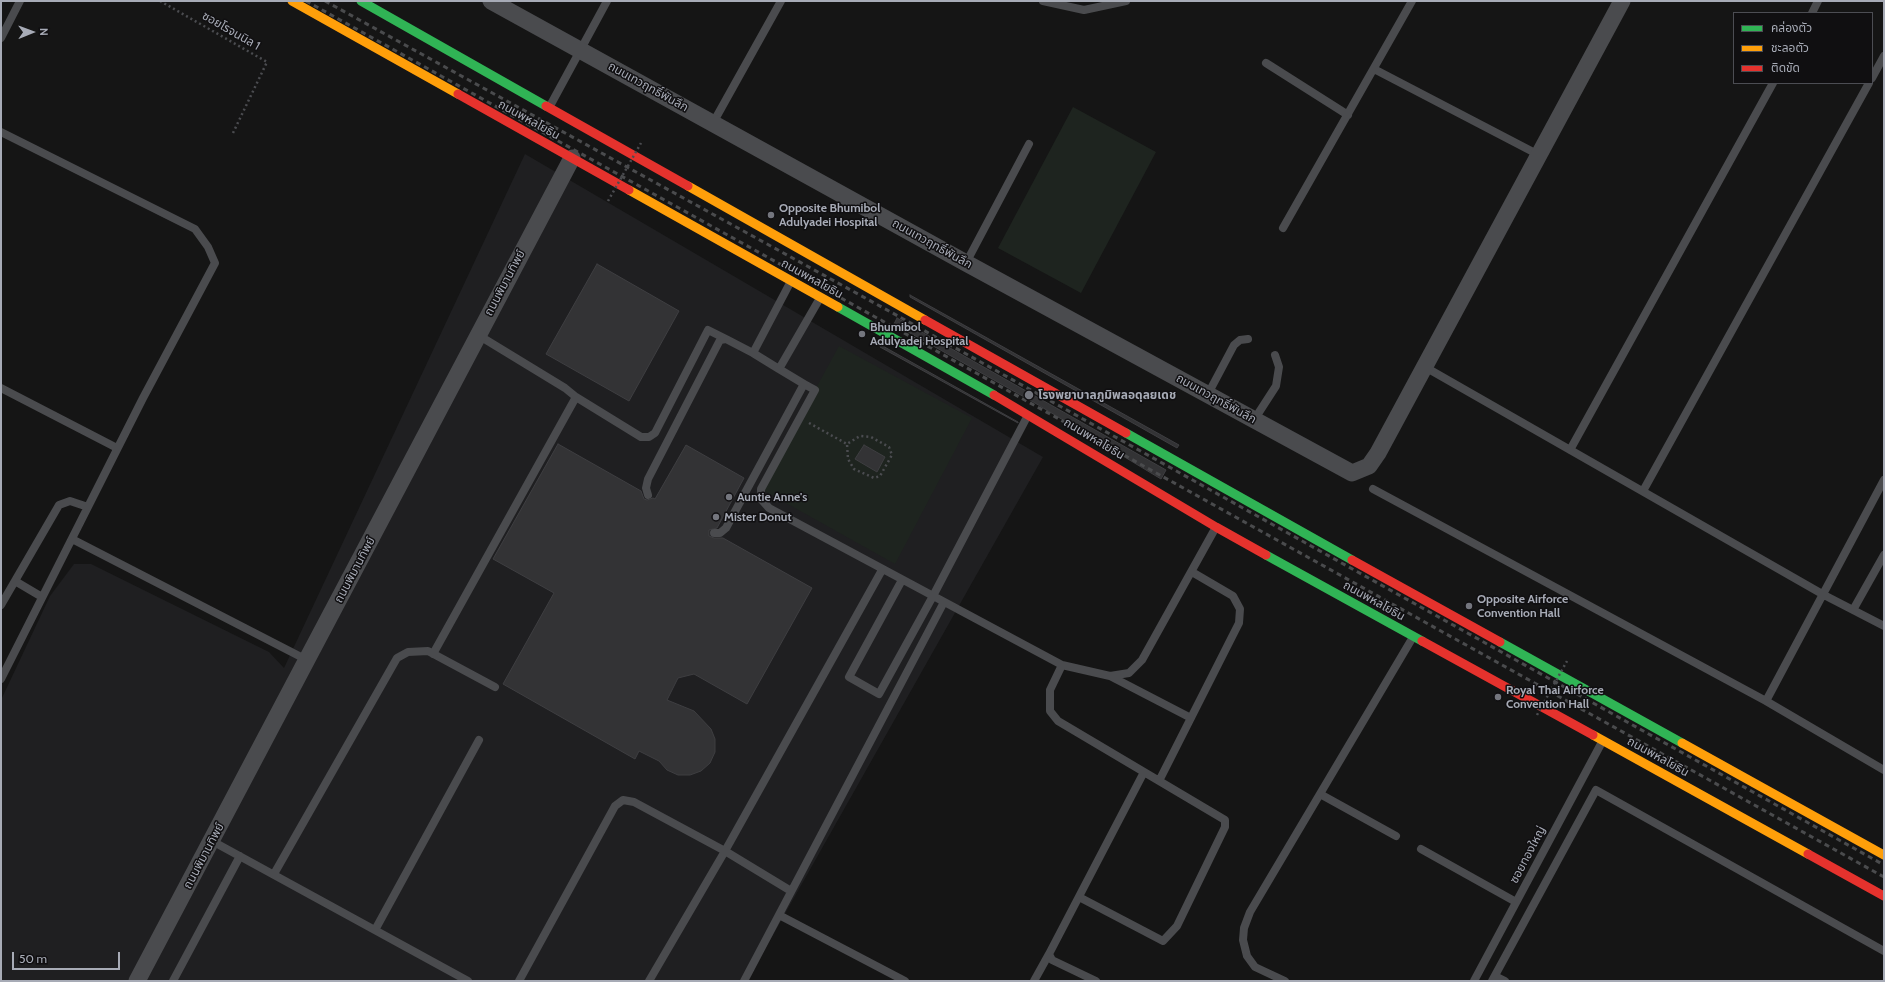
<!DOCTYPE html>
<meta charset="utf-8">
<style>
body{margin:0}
#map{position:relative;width:1885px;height:982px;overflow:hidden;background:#151515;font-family:Cabin,"Noto Sans Thai",sans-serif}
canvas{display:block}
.frame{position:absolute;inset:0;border:2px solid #a7abb6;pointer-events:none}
.legend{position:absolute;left:1733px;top:12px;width:140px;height:72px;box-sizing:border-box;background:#100f11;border:1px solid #4c4d53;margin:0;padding:5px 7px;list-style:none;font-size:12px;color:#a7abb6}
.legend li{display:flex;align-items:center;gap:8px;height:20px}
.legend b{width:20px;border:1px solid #4c4d53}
.north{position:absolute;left:12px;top:12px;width:40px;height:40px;-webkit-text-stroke:3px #100f11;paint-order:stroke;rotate:89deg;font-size:11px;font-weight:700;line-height:16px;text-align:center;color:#a7abb6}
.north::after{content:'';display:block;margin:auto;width:14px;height:18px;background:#a7abb6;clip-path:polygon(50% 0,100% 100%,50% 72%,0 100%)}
.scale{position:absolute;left:12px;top:952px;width:108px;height:18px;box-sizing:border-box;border:2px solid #a7abb6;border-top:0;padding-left:5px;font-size:12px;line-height:14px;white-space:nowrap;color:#a7abb6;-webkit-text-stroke:3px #100f11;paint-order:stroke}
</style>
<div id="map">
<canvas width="1885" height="982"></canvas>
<div class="frame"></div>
<ul class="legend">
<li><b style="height:5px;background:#30b455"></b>คล่องตัว</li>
<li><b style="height:5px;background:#ff9f0a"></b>ชะลอตัว</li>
<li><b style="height:5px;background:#e5322d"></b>ติดขัด</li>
</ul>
<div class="north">N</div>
<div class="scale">50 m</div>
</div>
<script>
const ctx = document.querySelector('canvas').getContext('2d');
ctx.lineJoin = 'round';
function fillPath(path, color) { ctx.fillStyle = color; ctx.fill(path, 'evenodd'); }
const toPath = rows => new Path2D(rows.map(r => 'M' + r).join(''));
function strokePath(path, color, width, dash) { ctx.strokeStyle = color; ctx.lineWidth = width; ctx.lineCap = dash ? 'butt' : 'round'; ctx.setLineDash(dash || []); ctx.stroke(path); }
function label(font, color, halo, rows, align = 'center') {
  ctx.font = font + ' Cabin,"Noto Sans Thai",sans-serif'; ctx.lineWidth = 3; ctx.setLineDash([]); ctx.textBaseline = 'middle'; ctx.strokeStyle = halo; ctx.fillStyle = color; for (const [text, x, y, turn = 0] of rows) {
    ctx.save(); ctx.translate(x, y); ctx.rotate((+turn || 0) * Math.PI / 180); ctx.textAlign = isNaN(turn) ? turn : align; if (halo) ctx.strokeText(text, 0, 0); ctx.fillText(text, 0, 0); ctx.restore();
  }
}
fillPath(toPath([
 [525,154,1043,457,747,981,1,981,1,700,50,596,74,564,91,564,269,652,284,668]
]), '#1f1f21');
fillPath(toPath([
 [1073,107,1156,152,1081,293,998,248],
 [839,346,972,418,895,564,761,489]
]), '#1e241f');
const building = toPath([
 [597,264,679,311,629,401,546,354,597,264],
 [910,295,1179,445,1177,448,910,297,910,295],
 [897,318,1166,470,1161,479,1035,403,894,324,897,318],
 [881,345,1018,422,1018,423,880,347,881,345],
 [558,444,641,491,644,499,647,500,653,498,655,499,686,445,744,478,717,528,709,530,709,536,714,538,723,538,812,588,747,704,694,674,678,678,667,700,694,711,711,729,715,739,715,752,710,763,701,771,690,775,678,775,667,770,659,761,639,751,635,759,503,684,554,593,493,559,558,444],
 [864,445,885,457,877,472,855,459,864,445]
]);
fillPath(building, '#333335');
strokePath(building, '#3e3e41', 1);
strokePath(toPath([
 [160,1,267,62,233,133],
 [1094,392,1104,397],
 [809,423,847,444,860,436,871,437,889,447,892,455,880,476,874,478,854,469,848,459,847,444]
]), '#4b4c50', 2.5, [2, 3]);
strokePath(toPath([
 [1043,1,1084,10,1126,1],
 [1812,13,1818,1],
 [1,38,20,1],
 [1266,63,1348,115],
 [1374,69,1539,155],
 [1872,78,1884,56],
 [550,106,607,1],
 [713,123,781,1],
 [1,132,195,229,208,247,215,263,143,398,1,679],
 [1283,228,1412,1],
 [966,263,1029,144],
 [753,353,779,369],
 [1425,367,1824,595,1884,626],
 [804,384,815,390,761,489,761,499,769,508,1062,665,1110,676,1129,673,1142,660,1216,527],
 [1,388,117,448],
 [1208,394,1234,345,1240,340,1248,339],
 [576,397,641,437,649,437,655,433,708,330,726,339],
 [1254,420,1276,386,1279,367,1275,355],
 [1570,450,1773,83],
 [1373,489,1766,701,1884,770],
 [1643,491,1869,83],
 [648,495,646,488,648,479,720,340,726,339,753,353,791,281],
 [714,533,720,533,726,528,804,384,779,369,820,298],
 [72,539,307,660],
 [902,580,849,677,879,694,933,596,1028,415],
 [15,581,42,597],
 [1,605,59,505,70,501,88,507],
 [1853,610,1884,555],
 [433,654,576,397,565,388,478,335],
 [1062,665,1050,690,1050,711,1058,721,1225,820,1225,827,1177,926,1163,941,1079,897],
 [1110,676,1191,718],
 [1766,701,1884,480],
 [1159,781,1239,623,1240,609,1233,596,1192,572],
 [1320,794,1396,836],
 [212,841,468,981],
 [1421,849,1516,902],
 [274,874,397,658,408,652,428,651,495,687],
 [779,915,905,981],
 [375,930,479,740],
 [1495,976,1505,981],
 [173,981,240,856],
 [519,981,615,806,623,800,634,802,725,851,791,891],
 [649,981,725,851,882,570],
 [744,981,944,602],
 [1034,981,1049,954],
 [1096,981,1052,960,1049,954,1144,772],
 [1285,981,1255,967,1247,956,1243,940,1244,928,1250,912,1413,637],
 [1474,981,1602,742],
 [1492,981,1596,790,1884,951]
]), '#4a4b4e', 8);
strokePath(toPath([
 [491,1,966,263,1352,473,1369,466,1378,453,1622,1],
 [137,981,572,158]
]), '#4a4b4e', 17);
strokePath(toPath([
 [361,1,546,106],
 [838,307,994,395],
 [1126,433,1352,560],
 [1266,555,1422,641],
 [1500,642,1682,743]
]), '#30b455', 9);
strokePath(toPath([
 [292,1,458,94],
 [688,186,925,320],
 [629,190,838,307],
 [1593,735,1808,854],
 [1682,743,1884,855]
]), '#ff9f0a', 9);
strokePath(toPath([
 [458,94,629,190],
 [546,106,688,186],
 [925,320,1126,433],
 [994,395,1216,527,1266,555],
 [1352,560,1500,642],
 [1422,641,1593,735],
 [1808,854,1884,896]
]), '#e5322d', 9);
strokePath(toPath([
 [306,1,1884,877],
 [325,1,898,316,1884,865]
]), '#4a4b4d', 3, [5, 4]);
strokePath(toPath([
 [608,201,641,143],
 [1537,715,1567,661]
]), '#4b4c50', 2.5, [2, 3]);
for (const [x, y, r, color] of [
 [771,215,4,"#74767e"],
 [862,334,4,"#74767e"],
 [1029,395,5,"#74767e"],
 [729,497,4,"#74767e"],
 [716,517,4,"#74767e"],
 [1469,606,4,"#74767e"],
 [1498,697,4,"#74767e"]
]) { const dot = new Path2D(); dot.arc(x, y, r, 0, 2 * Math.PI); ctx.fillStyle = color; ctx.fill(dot); strokePath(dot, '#100f11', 1.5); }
label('12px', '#a7abb6', '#100f11', [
 ["ซอยโรจนนิล 1",231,31,30],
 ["ถนนเทวฤทธิ์พันลึก",648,87,29],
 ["ถนนพหลโยธิน",529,120,29],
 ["ถนนเทวฤทธิ์พันลึก",932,244,29],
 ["ถนนพหลโยธิน",812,279,29],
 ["ถนนพิมานทิพย์",505,283,-62],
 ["ถนนเทวฤทธิ์พันลึก",1216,399,29],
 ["ถนนพหลโยธิน",1094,439,31],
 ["ถนนพิมานทิพย์",355,570,-62],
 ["ถนนพหลโยธิน",1374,601,29],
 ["ถนนพหลโยธิน",1658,757,29],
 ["ซอยทองใหญ่",1528,855,-62],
 ["ถนนพิมานทิพย์",204,856,-62]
]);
label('bold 12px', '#a7abb6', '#100f11', [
 ["Opposite Bhumibol",779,208],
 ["Adulyadei Hospital",779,222],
 ["Bhumibol",870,327],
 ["Adulyadej Hospital",870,341],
 ["โรงพยาบาลภูมิพลอดุลยเดช",1038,395],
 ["Auntie Anne's",737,497],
 ["Mister Donut",724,517],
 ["Opposite Airforce",1477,599],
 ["Convention Hall",1477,613],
 ["Royal Thai Airforce",1506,690],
 ["Convention Hall",1506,704]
], 'left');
</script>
